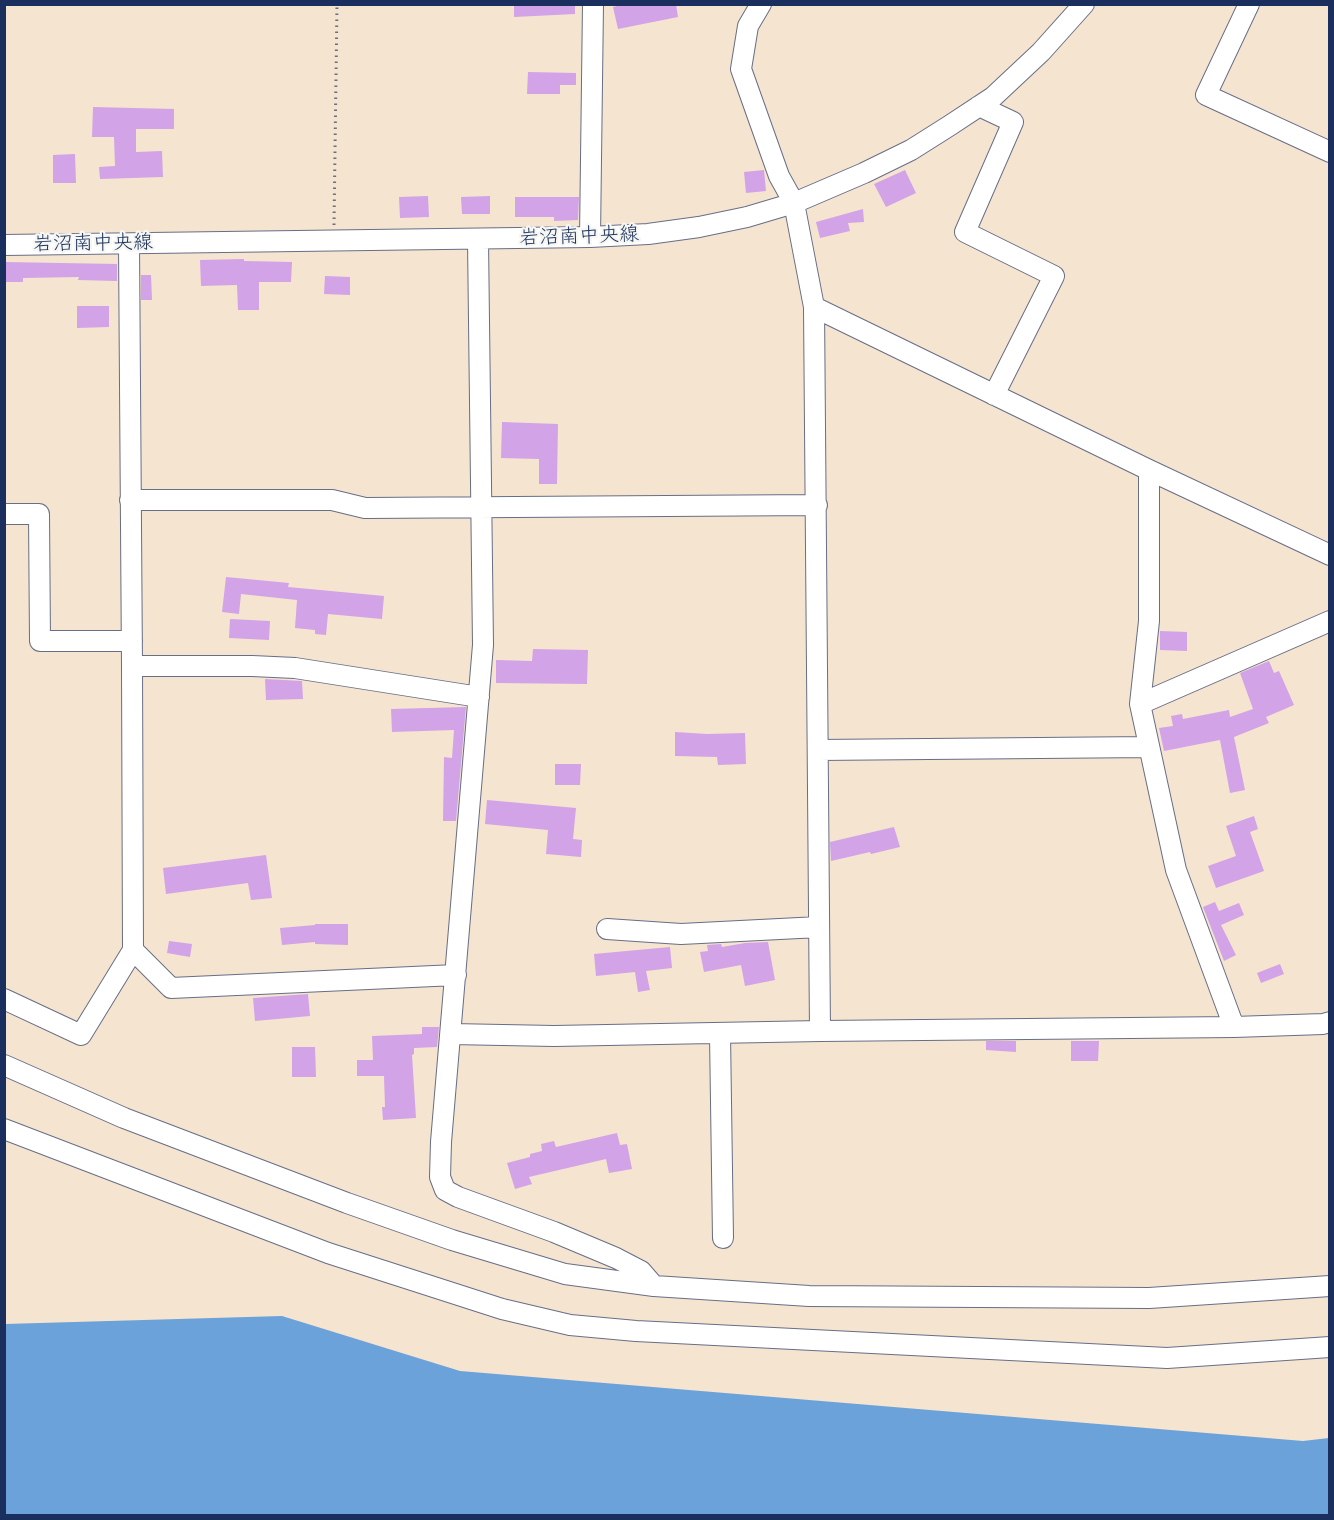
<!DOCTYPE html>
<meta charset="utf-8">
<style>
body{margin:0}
#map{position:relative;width:1334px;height:1520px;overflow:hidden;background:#f5e4d0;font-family:Pangolin,sans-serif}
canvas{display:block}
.frame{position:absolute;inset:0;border:6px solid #1b2f5e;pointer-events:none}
</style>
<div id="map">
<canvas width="1334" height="1520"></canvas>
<div class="frame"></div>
</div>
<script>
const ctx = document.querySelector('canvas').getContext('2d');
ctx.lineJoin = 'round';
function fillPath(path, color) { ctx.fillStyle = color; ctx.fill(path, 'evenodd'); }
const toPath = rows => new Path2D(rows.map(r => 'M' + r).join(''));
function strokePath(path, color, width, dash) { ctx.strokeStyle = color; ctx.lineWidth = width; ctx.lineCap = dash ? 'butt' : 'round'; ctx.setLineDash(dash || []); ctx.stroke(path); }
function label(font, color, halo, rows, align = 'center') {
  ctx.font = font + ' Pangolin,"Klee One",sans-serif'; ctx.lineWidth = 4.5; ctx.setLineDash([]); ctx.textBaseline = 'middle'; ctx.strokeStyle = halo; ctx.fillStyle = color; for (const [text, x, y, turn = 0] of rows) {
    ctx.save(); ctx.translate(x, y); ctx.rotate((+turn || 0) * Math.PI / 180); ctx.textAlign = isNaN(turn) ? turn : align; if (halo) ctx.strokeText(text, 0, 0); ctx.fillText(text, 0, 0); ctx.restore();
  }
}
fillPath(toPath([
 [282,1316,460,1371,1303,1441,1329,1438,1329,1515,5,1515,5,1324]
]), '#6ba2d9');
fillPath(toPath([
 [514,4,575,4,575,14,514,17],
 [625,4,676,4,678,17,618,29,613,7],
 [528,72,576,73,576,85,560,85,560,94,527,94],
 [93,107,174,109,174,129,136,129,136,152,162,151,163,177,100,179,99,167,115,166,114,137,92,137],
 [75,154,76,183,53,183,53,155],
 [764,170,766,191,746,193,744,172],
 [905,170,916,193,886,207,874,184],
 [428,196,429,217,400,218,399,197],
 [490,196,490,214,462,214,461,197],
 [515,197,579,197,578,220,554,221,554,217,515,217],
 [863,209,864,222,848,223,850,231,820,238,816,222],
 [244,259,244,261,292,262,291,282,259,282,259,310,238,310,237,285,201,286,200,260],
 [4,262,117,264,117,281,78,280,79,277,23,278,23,282,4,282],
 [141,275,151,275,152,300,141,300],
 [325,276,350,277,350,295,324,294],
 [77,306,109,306,109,327,77,328],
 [502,422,558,424,557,484,539,484,539,459,501,458],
 [226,577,289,583,288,587,384,596,382,619,328,614,326,635,315,634,315,630,295,628,297,600,241,594,239,614,222,612],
 [230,619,270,621,269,640,229,638],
 [1160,631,1187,632,1187,651,1160,650],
 [533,649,588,650,587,684,496,683,496,660,532,661],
 [1269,661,1274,673,1279,671,1294,705,1266,717,1269,723,1234,737,1245,790,1230,793,1220,740,1164,751,1159,728,1173,726,1171,716,1182,714,1183,719,1229,710,1230,717,1253,709,1240,673],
 [265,679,302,681,303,699,266,700],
 [466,707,456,821,443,821,444,757,452,758,454,730,392,732,391,709],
 [675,732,707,734,745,733,746,764,718,765,717,757,675,756],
 [555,764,581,764,580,785,555,785],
 [487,800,576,808,573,839,582,840,581,857,546,854,548,830,485,824],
 [1254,816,1258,829,1250,832,1264,871,1216,888,1208,866,1236,856,1226,826],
 [894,827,900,847,871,854,870,852,831,861,830,842],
 [266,855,272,898,251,900,248,883,166,894,163,868],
 [1215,902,1219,911,1239,903,1244,915,1221,925,1236,955,1224,961,1203,907],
 [315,924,348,924,348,945,315,944,315,942,282,945,280,928,315,925],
 [169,941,192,944,190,957,167,953],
 [768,942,775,980,745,986,741,965,704,972,700,952,708,951,707,945,721,944,722,947,745,943],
 [670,947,672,968,646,971,650,990,638,992,635,972,596,976,594,954],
 [1280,964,1284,974,1261,983,1257,973],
 [308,994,310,1016,255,1021,253,998],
 [422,1027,439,1027,437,1047,414,1048,414,1054,412,1055,416,1118,383,1120,382,1107,385,1107,384,1076,357,1076,357,1060,373,1060,372,1036,422,1034],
 [986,1041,1016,1041,1016,1052,986,1050],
 [1071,1041,1099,1041,1098,1061,1071,1061],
 [292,1047,315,1047,316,1077,292,1077],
 [617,1133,620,1145,627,1144,632,1169,609,1173,606,1159,529,1177,532,1184,515,1189,507,1163,530,1157,530,1154,542,1151,541,1144,554,1141,556,1147]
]), '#d2a3e7');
const minor = toPath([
 [761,4,748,26,741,69,779,176,794,203,814,307,820,1031],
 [1249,4,1206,95,1330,152],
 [979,106,1013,122,965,232,1054,276,994,395],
 [590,237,593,4],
 [478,240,483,645,441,1142,440,1177,445,1190,458,1197,554,1232,616,1258,641,1271,654,1286],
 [129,244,132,666,252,666,295,668,479,697],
 [4,245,590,237,648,234,699,227,747,217,794,203,864,173,911,150,949,126,993,97,1041,52,1084,4],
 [814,307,1149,470,1330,555],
 [1149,470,1149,621,1140,704,1176,870,1234,1027],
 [130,500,332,500,365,508,817,505],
 [4,514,39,514,40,641,132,641],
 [132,666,133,950,171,988,456,975],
 [1140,704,1330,621],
 [818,750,1149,747],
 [607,929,681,934,819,927],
 [4,999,81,1035,133,950],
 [451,1034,554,1036,820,1031,1234,1027,1323,1024,1330,1022],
 [720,1034,723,1238],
 [4,1065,124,1118,347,1203,452,1240,565,1274,654,1286,809,1296,1149,1298,1330,1286],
 [4,1129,328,1253,502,1309,570,1325,636,1331,1167,1358,1330,1347]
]);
strokePath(minor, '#676e86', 22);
strokePath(toPath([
 [334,225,337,4]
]), '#676e86', 3, [1.5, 4.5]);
strokePath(minor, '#fff', 20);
label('20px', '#1b2f5e', '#f6f6f2', [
 ["岩沼南中央線",579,237,-2],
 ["岩沼南中央線",93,244,-1]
]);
</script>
